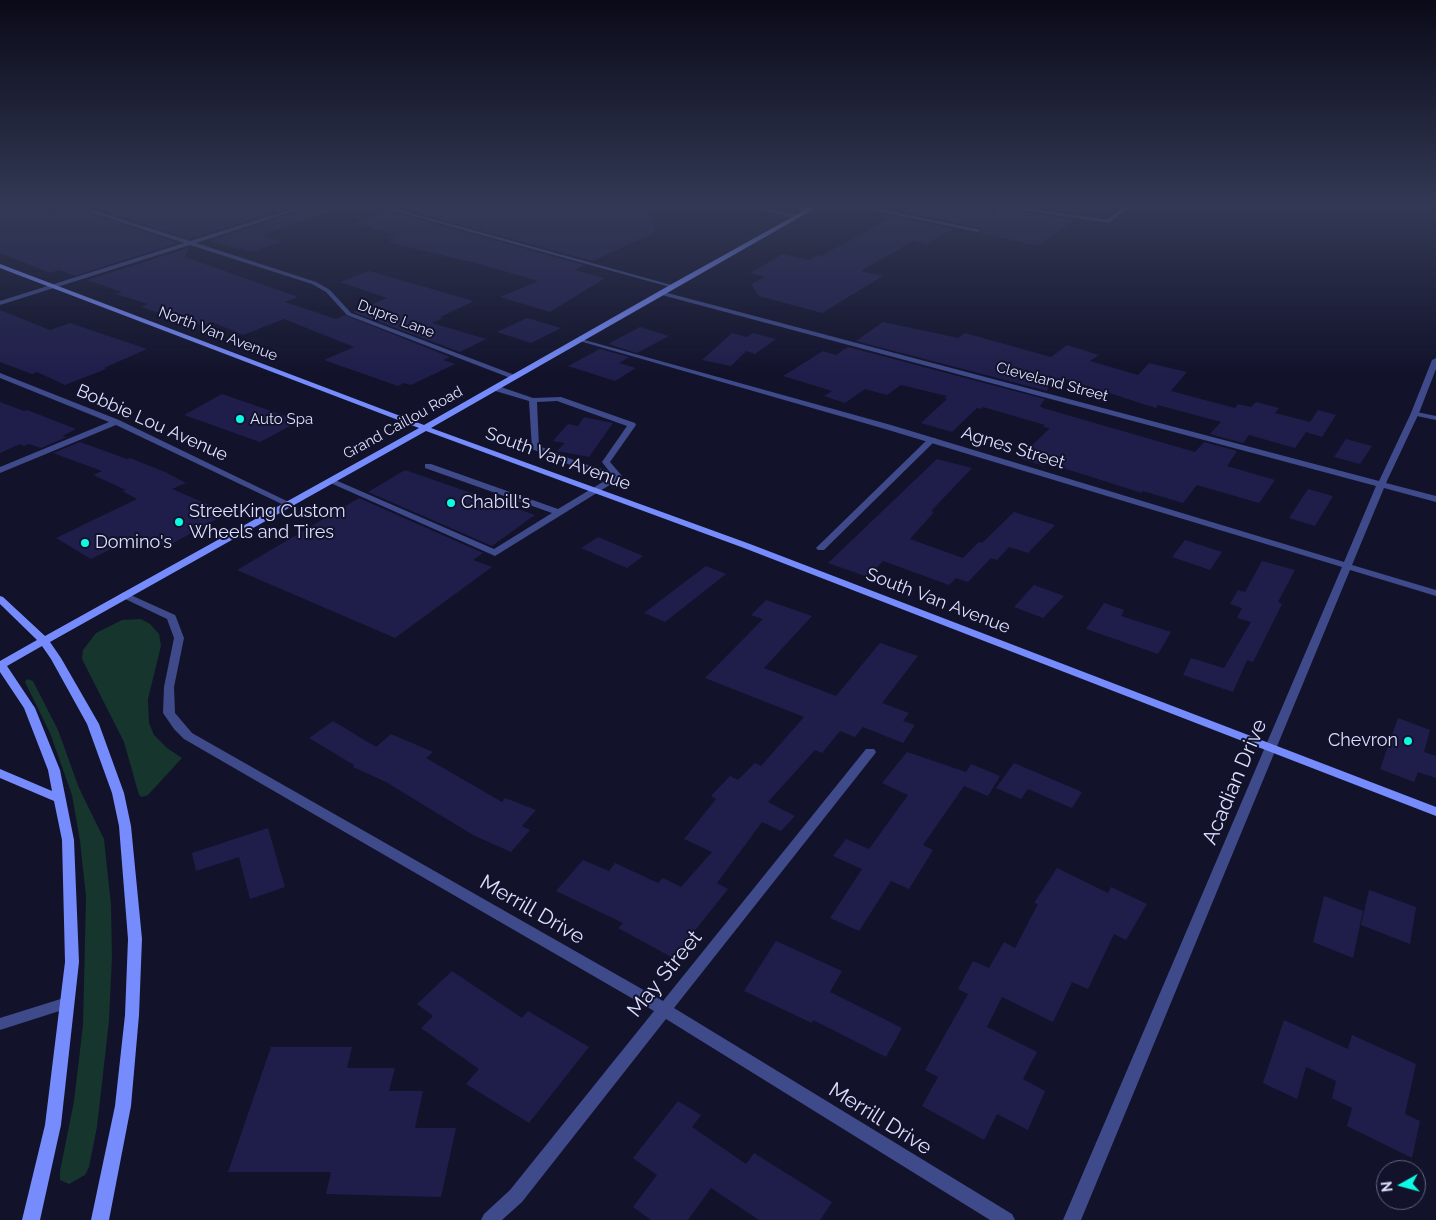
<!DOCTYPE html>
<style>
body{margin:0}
#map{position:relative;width:1436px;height:1220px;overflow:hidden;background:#12122b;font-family:Raleway,sans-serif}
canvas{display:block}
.north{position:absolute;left:1376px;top:1160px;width:50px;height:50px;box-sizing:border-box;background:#12122b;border:1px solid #63647f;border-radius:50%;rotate:263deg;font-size:14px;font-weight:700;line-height:20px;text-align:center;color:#dcdffe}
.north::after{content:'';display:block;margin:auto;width:18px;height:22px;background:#0dfae3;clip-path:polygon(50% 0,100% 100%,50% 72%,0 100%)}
</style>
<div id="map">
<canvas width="1436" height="1220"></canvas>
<div class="north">N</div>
</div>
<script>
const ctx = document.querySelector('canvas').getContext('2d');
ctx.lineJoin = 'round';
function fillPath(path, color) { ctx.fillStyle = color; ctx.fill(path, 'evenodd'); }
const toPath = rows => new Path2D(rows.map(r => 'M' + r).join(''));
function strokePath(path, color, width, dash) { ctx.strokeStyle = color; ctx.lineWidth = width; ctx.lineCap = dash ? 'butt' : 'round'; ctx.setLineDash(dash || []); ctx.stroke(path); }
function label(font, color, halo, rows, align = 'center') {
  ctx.font = font + ' Raleway,sans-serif'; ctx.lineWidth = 4; ctx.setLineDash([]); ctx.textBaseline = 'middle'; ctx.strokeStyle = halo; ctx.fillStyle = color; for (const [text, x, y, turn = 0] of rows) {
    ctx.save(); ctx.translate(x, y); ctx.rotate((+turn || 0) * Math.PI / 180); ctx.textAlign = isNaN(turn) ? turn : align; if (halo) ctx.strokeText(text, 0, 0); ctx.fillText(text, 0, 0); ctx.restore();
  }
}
fillPath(toPath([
 [141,619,150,624,159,634,161,646,148,699,149,723,154,735,167,748,182,758,148,795,142,797,139,795,124,742,82,659,83,650,96,633,122,620],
 [27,679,33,681,58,730,79,788,104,839,111,905,112,957,109,1021,97,1127,89,1167,85,1175,69,1184,60,1180,60,1171,74,1101,83,1025,86,897,80,841,72,795,50,733,25,682]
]), '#15352d');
fillPath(toPath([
 [26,205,54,215,56,205,67,205,178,243,75,276,59,270,50,273,0,253,0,212],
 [83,205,299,205,196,237,192,236,190,239],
 [315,205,342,205,342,208,262,235,283,242,252,252,210,241],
 [408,205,434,205,452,210,468,205,506,214,507,205,647,205,656,232,593,261,399,208],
 [915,205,951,205,994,214,997,208,1075,220,1037,246,980,233,983,230,981,228,902,212],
 [1015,205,1096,205,1083,214],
 [389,211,584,265,575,270,605,278,550,312,500,297,538,281,483,265,387,242,394,240,388,238,396,235,354,223],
 [894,216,953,229,927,244,913,241,861,271,883,276,822,313,759,296,751,284,765,277,750,273,783,254,810,260,815,256,819,257],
 [188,248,185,257,298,297,285,302,336,319,345,315,450,357,443,360,455,364,411,385,404,383,398,386,324,360,354,347,284,319,243,335,212,322,203,326,171,313,166,315,141,307,148,304,115,294,122,292,87,280],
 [369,271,474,301,440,317,443,318,432,323,486,339,460,352,353,312,387,298,340,282],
 [0,310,50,330,70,323,147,349,104,368,106,369,65,385,37,372,32,374,0,362],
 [527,318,561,328,531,343,497,332],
 [883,322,958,338,965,333,1051,357,1067,345,1099,355,1090,361,1138,375,1149,363,1187,372,1171,391,1235,408,1238,404,1251,407,1256,402,1279,408,1275,413,1310,422,1318,410,1336,415,1322,437,1306,432,1295,448,1249,435,1243,443,1210,434,1221,422,1158,405,1156,408,1065,379,1060,384,1050,382,1047,391,856,341],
 [640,327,669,336,637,353,608,344],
 [732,333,747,337,753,333,776,339,755,354,746,351,731,366,702,360],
 [848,347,1045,399,1040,406,1043,408,1195,452,1204,442,1237,451,1227,466,1275,480,1259,503,1197,485,1183,503,1143,491,1142,493,1047,463,1044,466,1019,458,1050,428,1043,427,1045,425,983,407,981,409,977,408,952,432,921,423,947,399,944,398,947,396,901,385,887,395,865,389,845,403,824,396,832,391,783,376,823,351,836,355],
 [600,349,629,357,619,363,636,368,615,381,568,366],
 [222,394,297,420,289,424,292,425,260,442,184,415],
 [0,402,24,411,27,410,76,429,62,436,67,437,41,448,29,444,24,446,20,444,0,453],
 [584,417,613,423,589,457,557,451,565,443,553,441,568,424,578,426],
 [1346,439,1372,446,1360,464,1334,457],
 [80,442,127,459,130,458,165,472,186,483,172,489,228,513,166,547,139,535,91,559,56,538,137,499,122,491,126,490,93,475,102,471,53,453],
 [937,459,972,468,931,511,934,512,910,539,963,558,979,542,982,543,1014,512,1055,525,1028,553,1009,547,997,560,991,558,968,582,956,578,949,585,883,561,868,577,828,563],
 [405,470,535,515,492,546,368,492],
 [1308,489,1333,496,1315,526,1289,518],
 [359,498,483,553,473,560,492,567,395,638,237,570],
 [598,537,643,556,627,568,581,548],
 [1185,540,1222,552,1210,570,1172,557],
 [1262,561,1295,570,1278,602,1282,604,1253,662,1247,660,1233,692,1183,675,1191,658,1224,668,1251,622,1237,618,1242,608,1230,604,1238,590,1245,592],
 [706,566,726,574,665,622,644,613],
 [1034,585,1064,596,1043,618,1014,607],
 [766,600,812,616,764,668,836,696,880,643,918,656,882,703,909,713,903,721,915,725,903,743,863,727,855,737,840,731,822,753,815,750,768,802,795,816,781,831,762,822,717,883,728,889,673,958,618,928,623,923,556,891,583,860,609,871,615,863,658,883,663,878,681,887,712,852,684,839,716,799,711,796,730,776,738,780,755,763,761,766,804,717,705,678,763,619,751,615],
 [1104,603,1124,610,1121,616,1171,632,1158,654,1086,629],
 [1398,718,1430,730,1424,752,1436,756,1436,778,1418,772,1414,782,1380,769],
 [333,721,376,747,391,734,433,752,426,758,502,802,505,798,536,810,522,826,530,830,511,852,473,835,386,782,353,767,354,765,309,738],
 [907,752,966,772,971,764,1000,776,988,796,964,786,923,845,933,850,909,889,891,881,859,931,830,918,862,869,833,856,846,839,869,849,908,795,882,783],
 [1014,763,1082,792,1072,808,1028,789,1021,799,996,788],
 [268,828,285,887,250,899,239,857,196,871,192,853],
 [1057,868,1108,893,1111,887,1147,904,1126,940,1114,934,1088,989,1072,982,1053,1022,1002,997,987,1027,1037,1052,1023,1079,1045,1091,1028,1130,997,1114,984,1140,922,1106,938,1077,925,1070,968,994,958,989,973,961,989,968,1004,942,1015,948,1038,904,1034,903],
 [1369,890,1416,907,1410,944,1361,925],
 [1324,896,1363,911,1353,958,1313,942],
 [776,941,842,971,830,992,902,1028,886,1057,813,1020,812,1023,744,991],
 [452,971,522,1018,528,1011,589,1047,529,1123,466,1084,479,1069,421,1028,433,1016,417,1004],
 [1284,1020,1348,1049,1352,1035,1416,1064,1405,1114,1420,1121,1412,1158,1347,1126,1352,1108,1332,1098,1336,1081,1306,1067,1297,1099,1263,1083],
 [271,1047,352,1047,347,1068,395,1068,389,1091,423,1091,415,1128,456,1128,441,1197,326,1194,331,1172,228,1172],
 [678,1101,701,1115,692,1127,746,1164,754,1153,832,1202,820,1220,759,1220,711,1188,688,1220,651,1220,633,1207,657,1175,633,1158]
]), '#1f1e4b');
fillPath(toPath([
 [849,205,860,205,981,230,978,232,849,205],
 [988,205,1002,205,1103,219,1108,219,1127,205,1133,205,1109,223,988,205],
 [492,386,498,386,533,398,561,397,635,423,636,425,610,462,622,476,621,478,495,556,326,481,330,478,333,479,494,549,552,513,425,468,425,464,431,464,558,509,611,477,575,467,532,449,529,401,492,390,492,386],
 [557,401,627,426,602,462,609,471,581,463,539,446,537,402,557,401],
 [1412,411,1436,416,1436,420,1412,415,1412,411],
 [929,438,935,438,936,440,824,550,818,550,816,548,818,546,929,438],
 [67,997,72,999,74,1003,72,1007,0,1030,0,1018,67,997]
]), '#3e4a89');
fillPath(toPath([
 [69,205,77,205,190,241,305,205,313,205,196,243,316,282,330,290,351,313,520,377,513,379,347,315,326,292,312,284,190,245,0,305,0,301,184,243,69,205],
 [373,205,382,205,675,286,670,287,373,205],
 [739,205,750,205,800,216,797,218,739,205],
 [784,205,794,205,813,210,810,212,784,205],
 [660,291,1379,481,1411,413,1432,360,1436,358,1436,369,1419,413,1386,483,1436,496,1436,502,1384,488,1352,565,1436,590,1436,596,1350,570,1081,1220,1063,1220,1342,567,885,429,576,340,581,339,891,425,1344,562,1376,486,658,294,658,292,660,291],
 [0,373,119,420,293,504,292,506,286,506,116,425,0,473,0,467,109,422,0,378,0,373],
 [124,592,175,615,176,617,184,638,174,687,175,713,192,733,663,1001,866,749,874,749,876,752,874,755,674,1008,1012,1214,1015,1220,990,1220,666,1019,522,1202,502,1220,481,1220,484,1214,510,1190,654,1011,184,739,174,729,163,713,164,687,174,638,167,619,121,597,119,595,124,592]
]), '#3e4a89');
fillPath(toPath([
 [814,205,821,205,431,428,750,544,1436,807,1436,816,744,548,426,431,50,642,61,658,99,724,124,793,131,826,142,939,139,1015,131,1106,109,1220,91,1220,115,1106,125,1015,128,939,119,826,112,793,87,724,51,659,42,646,7,666,35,708,60,770,74,840,79,962,61,1125,40,1220,22,1220,45,1125,65,962,62,840,54,801,0,778,0,769,52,791,48,770,24,708,0,672,0,661,37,640,0,604,0,596,3,597,45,636,419,428,0,268,0,264,424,425,670,285,814,205]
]), '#768cfc');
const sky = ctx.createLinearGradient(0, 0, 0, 376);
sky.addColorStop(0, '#0a0a18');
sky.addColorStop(0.55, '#333955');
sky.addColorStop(1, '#33395500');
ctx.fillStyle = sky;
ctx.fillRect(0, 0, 1436, 376);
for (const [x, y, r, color] of [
 [240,419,5,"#0dfae3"],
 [451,503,5,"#0dfae3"],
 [179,522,5,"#0dfae3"],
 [85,543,5,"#0dfae3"],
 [1408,741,5,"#0dfae3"]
]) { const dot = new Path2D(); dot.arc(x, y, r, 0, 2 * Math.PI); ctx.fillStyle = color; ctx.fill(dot); strokePath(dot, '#12122b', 2); }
label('15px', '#dcdffe', '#12122b', [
 ["Dupre Lane",396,319,21],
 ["North Van Avenue",218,334,21],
 ["Cleveland Street",1052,382,15],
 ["Grand Caillou Road",403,423,-29]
]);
label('15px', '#dcdffe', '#12122b', [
 ["Auto Spa",250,419]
], 'left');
label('18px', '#dcdffe', '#12122b', [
 ["Bobbie Lou Avenue",152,423,24],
 ["Agnes Street",1013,448,17],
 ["South Van Avenue",558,459,20],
 ["South Van Avenue",938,601,21]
]);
label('18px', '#dcdffe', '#12122b', [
 ["Chabill's",461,503],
 ["StreetKing Custom",189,512],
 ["Wheels and Tires",189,533],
 ["Domino's",95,543],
 ["Chevron",1398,741,"right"]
], 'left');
label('21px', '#dcdffe', '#12122b', [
 ["Acadian Drive",1235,782,-67],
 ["Merrill Drive",532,910,30],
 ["May Street",665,974,-51],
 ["Merrill Drive",880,1119,32]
]);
</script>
